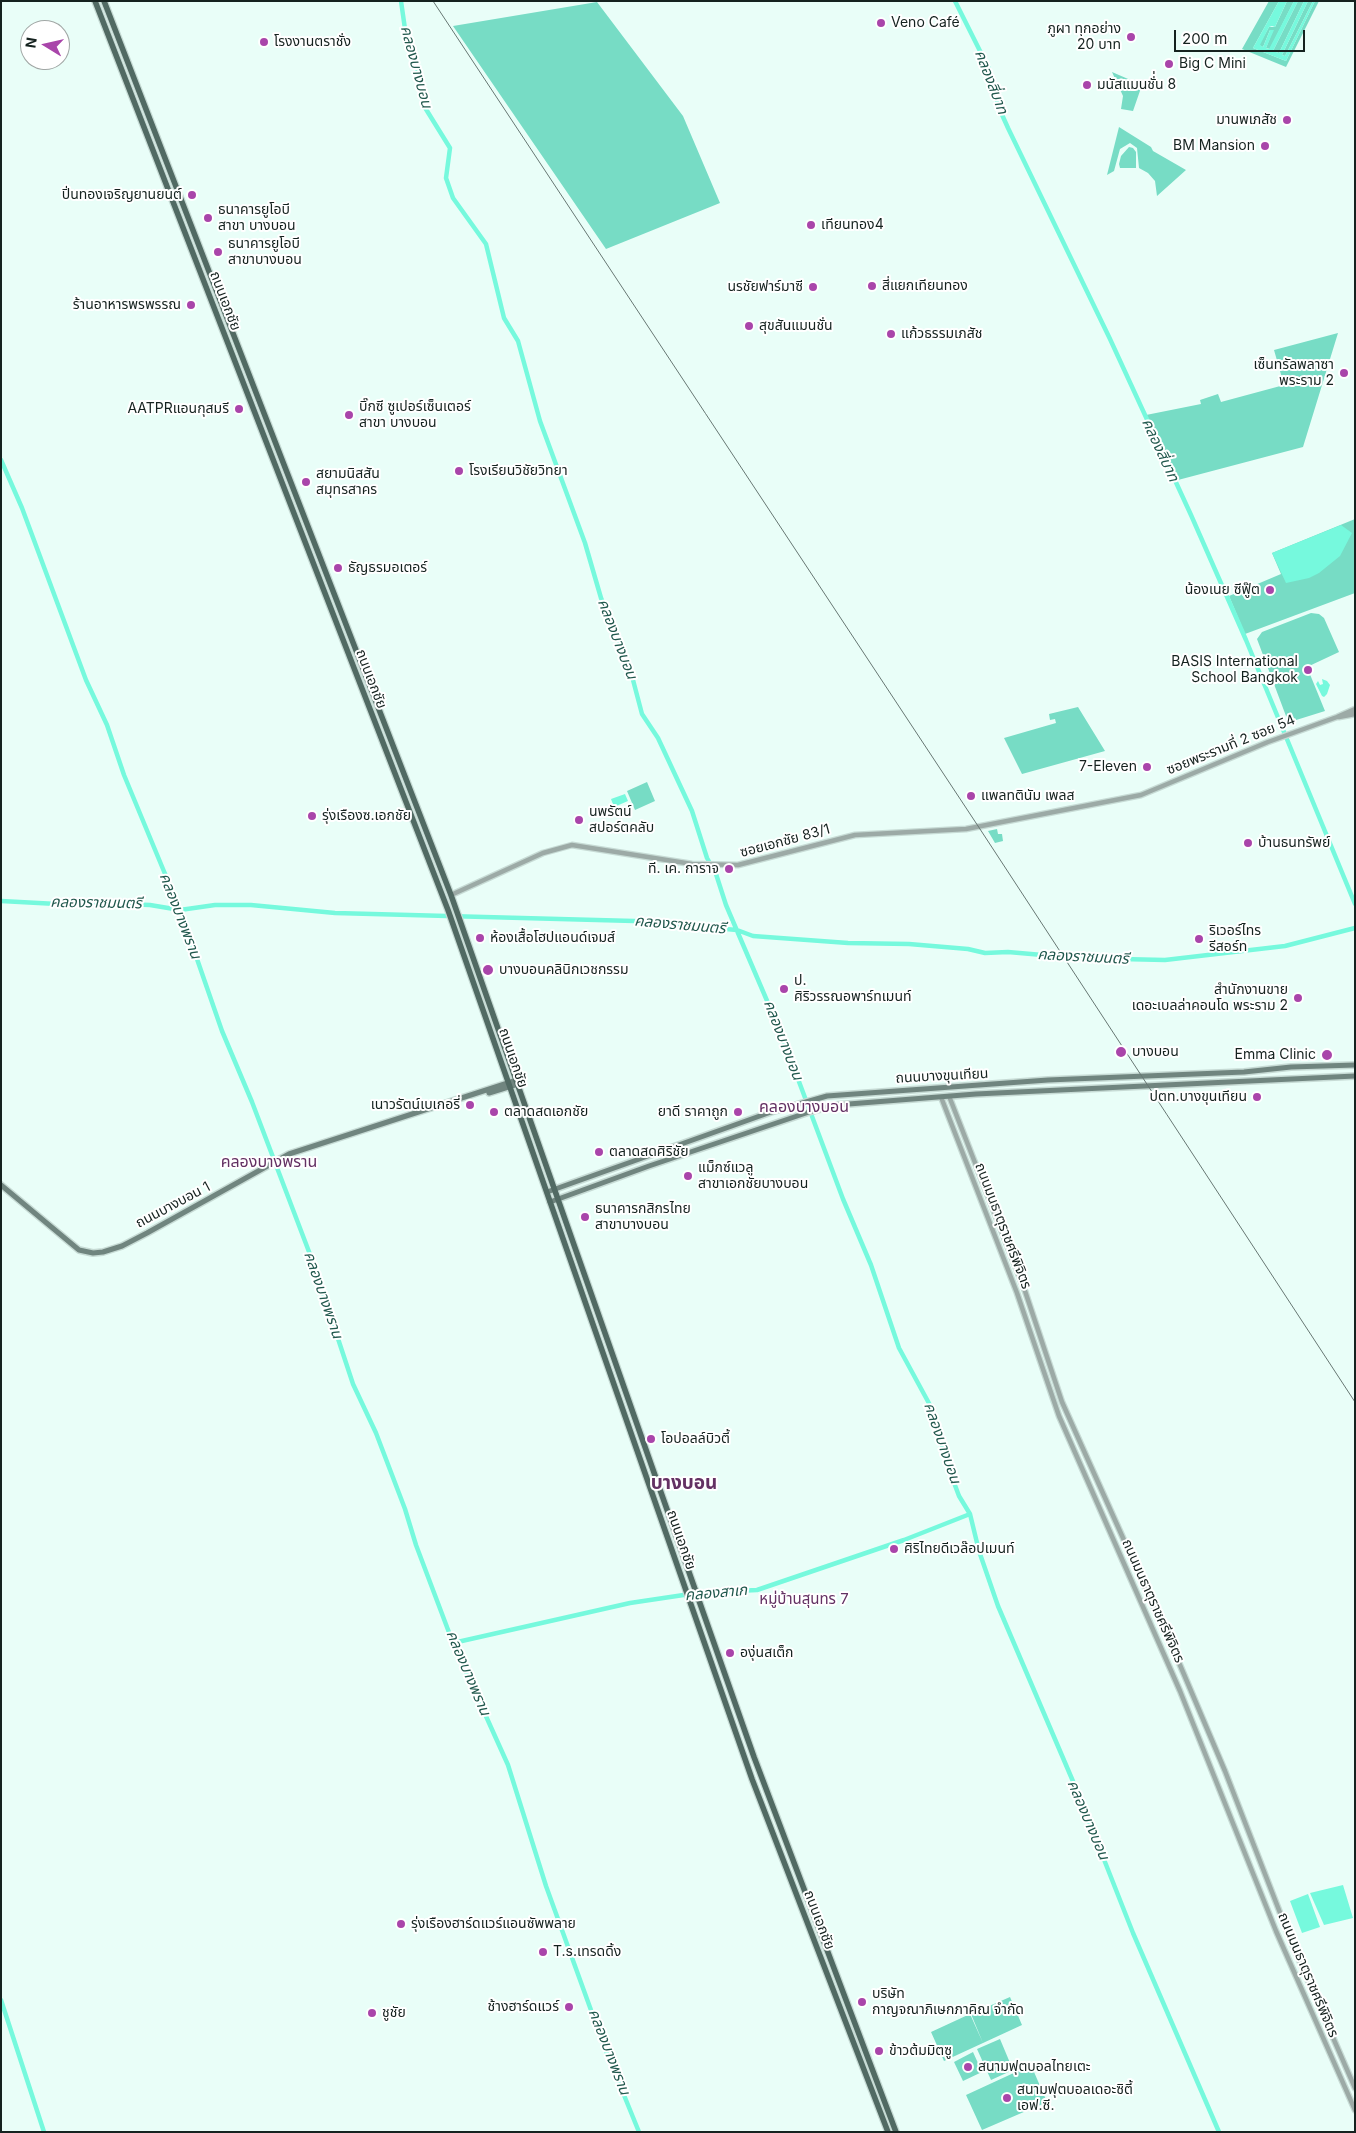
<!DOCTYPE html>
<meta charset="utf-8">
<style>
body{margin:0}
#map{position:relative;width:1356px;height:2133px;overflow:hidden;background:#e9fef8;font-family:Inter,sans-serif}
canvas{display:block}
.frame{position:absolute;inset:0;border:2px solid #15221f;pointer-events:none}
.north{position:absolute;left:20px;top:20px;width:50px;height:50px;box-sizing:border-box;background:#fff;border:1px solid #a1a7a5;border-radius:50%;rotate:279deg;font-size:14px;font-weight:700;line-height:20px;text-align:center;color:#15221f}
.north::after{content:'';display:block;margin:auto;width:18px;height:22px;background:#a945aa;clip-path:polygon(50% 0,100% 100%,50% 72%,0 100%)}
.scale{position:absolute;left:1174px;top:30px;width:131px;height:22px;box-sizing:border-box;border:2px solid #15221f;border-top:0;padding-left:6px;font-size:15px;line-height:18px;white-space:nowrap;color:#15221f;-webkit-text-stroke:4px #fff;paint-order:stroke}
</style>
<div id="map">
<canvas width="1356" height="2133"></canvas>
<div class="frame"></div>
<div class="north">N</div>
<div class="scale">200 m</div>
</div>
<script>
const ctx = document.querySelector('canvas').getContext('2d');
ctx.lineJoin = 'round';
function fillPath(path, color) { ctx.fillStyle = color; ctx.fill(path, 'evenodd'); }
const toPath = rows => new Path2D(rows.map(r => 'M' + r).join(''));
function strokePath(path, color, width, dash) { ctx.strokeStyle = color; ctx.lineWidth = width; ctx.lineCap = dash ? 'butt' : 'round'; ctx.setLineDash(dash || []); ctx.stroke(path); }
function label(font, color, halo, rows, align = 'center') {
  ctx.font = font + ' Inter,"Noto Sans Thai",sans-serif'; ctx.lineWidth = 4; ctx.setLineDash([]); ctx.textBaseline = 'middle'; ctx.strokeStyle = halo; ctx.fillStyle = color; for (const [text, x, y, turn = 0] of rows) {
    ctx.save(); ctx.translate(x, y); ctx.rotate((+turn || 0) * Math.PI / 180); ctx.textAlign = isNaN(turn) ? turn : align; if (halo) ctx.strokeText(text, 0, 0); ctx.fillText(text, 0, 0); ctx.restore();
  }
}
fillPath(toPath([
 [1269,1,1279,1,1253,48,1286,61,1315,1,1319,1,1286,67,1242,49],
 [1287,1,1294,1,1270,49,1266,48,1273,30,1270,30,1263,47,1259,45,1269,27,1275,27],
 [1298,1,1304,1,1279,53,1273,51],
 [1308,1,1313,1,1285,56,1282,55],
 [597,2,683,116,720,203,606,249,453,26],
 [1112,72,1142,85,1133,111,1121,109,1123,96],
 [1119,127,1151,147,1153,151,1186,170,1157,196,1155,181,1148,173,1139,168,1137,148,1130,143,1120,149,1114,171,1107,175],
 [1129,147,1133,148,1136,152,1136,168,1120,168,1119,164,1121,156],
 [1338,333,1303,447,1178,480,1146,415,1201,404,1200,400,1218,394,1221,402,1284,385,1274,350],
 [1355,519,1355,593,1245,634,1229,596,1281,574,1272,553],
 [1311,613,1319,614,1324,618,1339,652,1307,667,1325,711,1293,721,1286,716,1257,639,1262,632],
 [1078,707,1105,751,1022,774,1004,738,1056,723,1055,719,1050,720,1049,714],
 [647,782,655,801,635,810,627,791],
 [997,829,998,834,1002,834,1003,841,995,843,988,831],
 [1010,1997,1022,2025,983,2043,971,2014],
 [970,2014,983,2043,944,2061,931,2032],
 [1000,2039,1013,2070,991,2080,977,2049],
 [973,2052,982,2072,963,2081,954,2062],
 [1031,2065,1047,2102,982,2130,966,2095]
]), '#77dcc5');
fillPath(toPath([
 [1279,1,1287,1,1275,27,1272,26,1269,27,1260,45,1263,47,1270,30,1274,30,1266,48,1269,49,1294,1,1298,1,1273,51,1279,53,1304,1,1308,1,1282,55,1285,56,1313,1,1315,1,1286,61,1253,48],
 [1341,525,1352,533,1340,556,1319,573,1309,578,1286,583,1272,553],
 [1322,679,1327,681,1330,685,1327,694,1324,697,1322,696,1316,684,1318,681,1320,685,1323,684],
 [625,794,628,801,614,807,611,799],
 [1343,1885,1353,1918,1324,1925,1310,1893],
 [1308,1894,1320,1927,1302,1933,1290,1901]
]), '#76f9dd');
strokePath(toPath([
 [401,1,406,36,416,61,424,106,450,148,446,178,453,198,486,244,504,318,518,341,540,421,585,543,601,598,628,661,642,714,658,738,692,811,707,858,716,874,726,905,780,1031,843,1199,871,1265,899,1348,931,1407,950,1472,959,1496,970,1514,979,1551,998,1606,1075,1786,1133,1933,1219,2132],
 [955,1,989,69,999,108,1008,128,1110,339,1191,515,1246,640,1355,904],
 [1,460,22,508,86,680,107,725,124,775,180,910,222,1031,252,1102,311,1257,353,1384,376,1433,405,1509,416,1545,453,1643,508,1765,546,1886,604,2046,639,2132],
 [1,901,57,904,100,903,150,905,180,910,215,905,251,905,335,913,634,921,737,930,753,936,848,943,909,944,968,949,985,953,1008,952,1077,958,1165,960,1285,946,1355,928],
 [453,1643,630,1603,697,1593,757,1590,904,1540,970,1514],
 [1,2000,44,2132]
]), '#76f9dd', 4.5);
const tertiary = toPath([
 [1339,717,1355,714],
 [451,895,543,853,572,845,692,864,738,865,855,835,966,829,1141,795,1268,742,1337,717,1355,709],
 [949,1096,1025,1291,1062,1402,1180,1665,1225,1771,1291,1941,1355,2088],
 [941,1097,1017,1293,1059,1416,1180,1691,1276,1931,1355,2110]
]);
const secondary = toPath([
 [489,1093,518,1084],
 [1,1185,79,1250,93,1253,103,1252,122,1246,147,1233,289,1154,517,1080],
 [547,1192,771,1112,827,1096,1048,1080,1244,1072,1291,1067,1355,1065],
 [550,1202,649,1166,812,1111,836,1105,976,1094,1355,1076]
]);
const primary = toPath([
 [95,1,448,910,752,1779,888,2132],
 [104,1,451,895,754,1757,896,2132]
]);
strokePath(tertiary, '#c7dbd5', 7);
strokePath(secondary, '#c7dbd5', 8);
strokePath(primary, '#c7dbd5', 8);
strokePath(tertiary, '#9caaa6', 4.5);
strokePath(secondary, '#70857f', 5);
strokePath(primary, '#516a63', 5.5);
strokePath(toPath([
 [433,1,978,826,1355,1402]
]), '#677773', 1);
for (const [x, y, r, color] of [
 [881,23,5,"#a945aa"],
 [1131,37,5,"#a945aa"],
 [264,42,5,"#a945aa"],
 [1169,64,5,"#a945aa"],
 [1087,85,5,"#a945aa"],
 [1287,120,5,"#a945aa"],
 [1265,146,5,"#a945aa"],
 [192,195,5,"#a945aa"],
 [208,218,5,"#a945aa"],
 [811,225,5,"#a945aa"],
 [218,252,5,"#a945aa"],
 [872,286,5,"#a945aa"],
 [813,287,5,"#a945aa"],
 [191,305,5,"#a945aa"],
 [749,326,5,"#a945aa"],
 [891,334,5,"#a945aa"],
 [1344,373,5,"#a945aa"],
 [239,409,5,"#a945aa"],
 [349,415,5,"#a945aa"],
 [459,471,5,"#a945aa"],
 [306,482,5,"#a945aa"],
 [338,568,5,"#a945aa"],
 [1270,590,5,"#a945aa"],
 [1308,670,5,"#a945aa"],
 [1147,767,5,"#a945aa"],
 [971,796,5,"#a945aa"],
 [312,816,5,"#a945aa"],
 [579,820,5,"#a945aa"],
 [1248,843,5,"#a945aa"],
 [729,869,5,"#a945aa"],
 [480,938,5,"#a945aa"],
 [1199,939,5,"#a945aa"],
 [488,970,6,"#a945aa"],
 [784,989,5,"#a945aa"],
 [1298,998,5,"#a945aa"],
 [1121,1052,6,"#a945aa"],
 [1327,1055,6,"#a945aa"],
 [1257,1097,5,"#a945aa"],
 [470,1105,5,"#a945aa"],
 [494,1112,5,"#a945aa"],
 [738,1112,5,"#a945aa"],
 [599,1152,5,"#a945aa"],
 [688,1176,5,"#a945aa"],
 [585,1217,5,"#a945aa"],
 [651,1439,5,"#a945aa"],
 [894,1549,5,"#a945aa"],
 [730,1653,5,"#a945aa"],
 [401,1924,5,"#a945aa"],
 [543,1952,5,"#a945aa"],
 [862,2002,5,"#a945aa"],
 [569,2007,5,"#a945aa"],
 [372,2013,5,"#a945aa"],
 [879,2051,5,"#a945aa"],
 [968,2067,5,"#a945aa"],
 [1007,2098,5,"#a945aa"]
]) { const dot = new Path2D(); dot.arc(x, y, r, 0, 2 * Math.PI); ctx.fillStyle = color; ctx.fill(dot); strokePath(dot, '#fff', 2); }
label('14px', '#15221f', '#fff', [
 ["Veno Café",891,23],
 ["ภูผา ทุกอย่าง",1121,29,"right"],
 ["20 บาท",1121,45,"right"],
 ["โรงงานตราชั่ง",274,42],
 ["Big C Mini",1179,64],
 ["มนัสแมนชั่่น 8",1097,85],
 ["มานพเภสัช",1277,120,"right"],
 ["BM Mansion",1255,146,"right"],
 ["ปิ่นทองเจริญยานยนต์",182,195,"right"],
 ["ธนาคารยูโอบี",218,210],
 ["สาขา บางบอน",218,226],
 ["เทียนทอง4",821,225],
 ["ธนาคารยูโอบี",228,244],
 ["สาขาบางบอน",228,260],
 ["สี่แยกเทียนทอง",882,286],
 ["นรชัยฟาร์มาซี",803,287,"right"],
 ["ร้านอาหารพรพรรณ",181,305,"right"],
 ["สุขสันแมนชั่น",759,326],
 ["แก้วธรรมเภสัช",901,334],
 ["เซ็นทรัลพลาซา",1334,365,"right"],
 ["พระราม 2",1334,381,"right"],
 ["บิ๊กซี ซูเปอร์เซ็นเตอร์",359,407],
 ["สาขา บางบอน",359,423],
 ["AATPRแอนกุสมรี",229,409,"right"],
 ["โรงเรียนวิชัยวิทยา",469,471],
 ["สยามนิสสัน",316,474],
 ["สมุทรสาคร",316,490],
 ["ธัญธรมอเตอร์",348,568],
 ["น้องเนย ซีฟู๊ต",1260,590,"right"],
 ["BASIS International",1298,662,"right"],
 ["School Bangkok",1298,678,"right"],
 ["7-Eleven",1137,767,"right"],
 ["แพลทตินัม เพลส",981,796],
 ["นพรัตน์",589,812],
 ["สปอร์ตคลับ",589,828],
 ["รุ่งเรืองซ.เอกชัย",322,816],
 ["บ้านธนทรัพย์",1258,843],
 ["ที. เค. การาจ",719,869,"right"],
 ["ริเวอร์ไทร",1209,931],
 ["รีสอร์ท",1209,947],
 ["ห้องเสื้อโฮปแอนด์เจมส์",490,938],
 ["บางบอนคลินิกเวชกรรม",499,970],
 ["ป.",794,981],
 ["ศิริวรรณอพาร์ทเมนท์",794,997],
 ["สำนักงานขาย",1288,990,"right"],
 ["เดอะเบลล่าคอนโด พระราม 2",1288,1006,"right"],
 ["บางบอน",1132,1052],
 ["Emma Clinic",1316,1055,"right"],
 ["ปตท.บางขุนเทียน",1247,1097,"right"],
 ["เนาวรัตน์เบเกอรี่",460,1105,"right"],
 ["ตลาดสดเอกชัย",504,1112],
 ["ยาดี ราคาถูก",728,1112,"right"],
 ["ตลาดสดศิริชัย",609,1152],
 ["แม็กซ์แวลู",698,1168],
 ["สาขาเอกชัยบางบอน",698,1184],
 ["ธนาคารกสิกรไทย",595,1209],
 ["สาขาบางบอน",595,1225],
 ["โอปอลล์บิวตี้",661,1439],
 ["ศิริไทยดีเวล๊อปเมนท์",904,1549],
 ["องุ่นสเต็ก",740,1653],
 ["รุ่งเรืองฮาร์ดแวร์แอนซัพพลาย",411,1924],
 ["T.s.เทรดดิ้ง",553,1952],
 ["บริษัท",872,1994],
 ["กาญจณาภิเษกภาคิณ จำกัด",872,2010],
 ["ช้างฮาร์ดแวร์",559,2007,"right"],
 ["ชูชัย",382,2013],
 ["ข้าวต้มมิตซู",889,2051],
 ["สนามฟุตบอลไทยเตะ",978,2067],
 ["สนามฟุตบอลเดอะซิตี้",1017,2090],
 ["เอฟ.ซี.",1017,2106]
], 'left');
label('14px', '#15221f', '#fff', [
 ["ถนนเอกชัย",225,301,69],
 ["ถนนเอกชัย",371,679,69],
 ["ซอยพระรามที่ 2 ซอย 54",1231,745,-22],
 ["ซอยเอกชัย 83/1",785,841,-15],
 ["ถนนเอกชัย",513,1058,71],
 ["ถนนบางขุนเทียน",942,1076,-3],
 ["ถนนบางบอน 1",173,1205,-28],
 ["ถนนมนธาตุราชศรีพิจิตร",1003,1226,69],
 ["ถนนเอกชัย",681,1540,71],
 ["ถนนมนธาตุราชศรีพิจิตร",1153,1601,66],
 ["ถนนเอกชัย",819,1920,69],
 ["ถนนมนธาตุราชศรีพิจิตร",1308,1975,67]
]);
label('italic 15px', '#21584d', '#fff', [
 ["คลองบางบอน",416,67,75],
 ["คลองสี่บาท",991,82,69],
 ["คลองสี่บาท",1160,450,65],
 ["คลองบางบอน",617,639,69],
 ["คลองราชมนตรี",96,903,1],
 ["คลองบางพราน",180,916,69],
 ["คลองราชมนตรี",680,925,5],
 ["คลองราชมนตรี",1083,957,3],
 ["คลองบางบอน",783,1040,69],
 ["คลองบางพราน",323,1295,71],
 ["คลองบางบอน",942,1443,71],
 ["คลองสาเก",716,1593,-5],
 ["คลองบางพราน",468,1673,67],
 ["คลองบางบอน",1088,1820,67],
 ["คลองบางพราน",609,2052,69]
]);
label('15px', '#633163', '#fff', [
 ["หมู่บ้านสุนทร 7",804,1599]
]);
label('16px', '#633163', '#fff', [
 ["คลองบางบอน",804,1107],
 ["คลองบางพราน",269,1162]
]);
label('bold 19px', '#633163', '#fff', [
 ["บางบอน",684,1483]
]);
</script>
